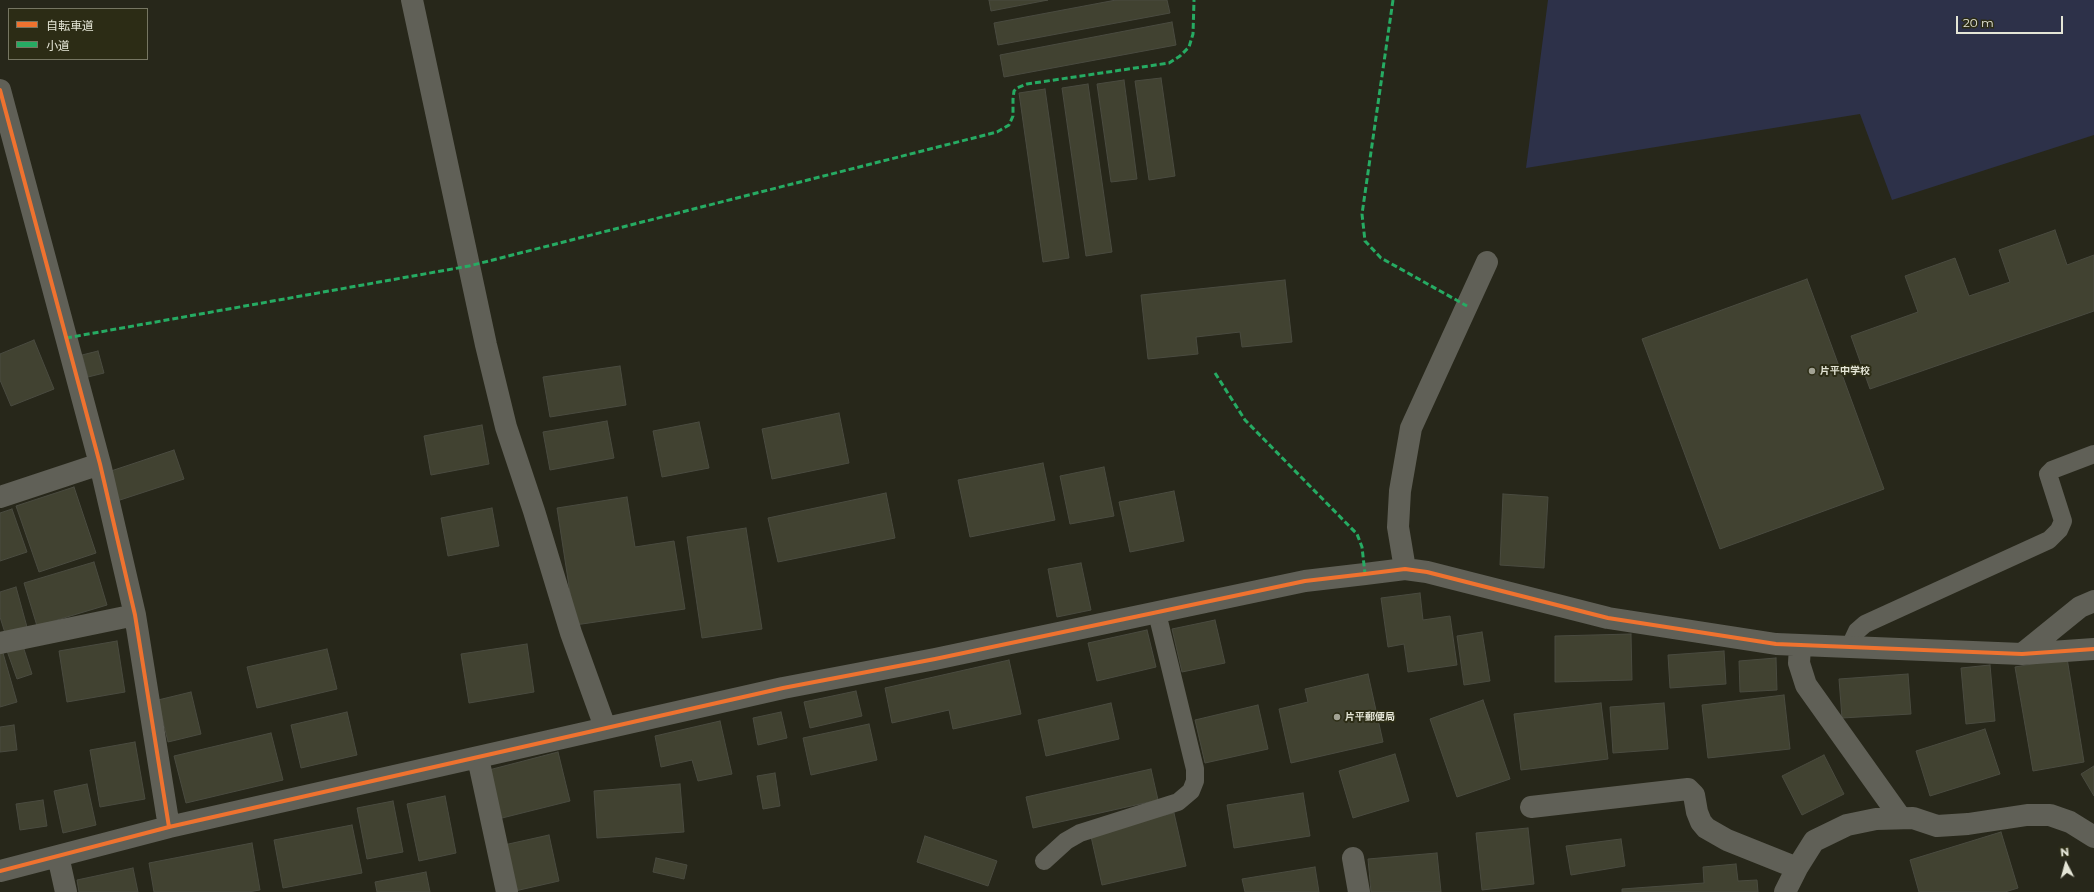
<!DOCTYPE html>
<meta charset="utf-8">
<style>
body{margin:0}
#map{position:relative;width:2094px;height:892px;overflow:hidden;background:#27271a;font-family:Montserrat,"Noto Sans JP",sans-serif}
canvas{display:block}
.legend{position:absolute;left:8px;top:8px;width:140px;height:52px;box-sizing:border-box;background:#2c2c15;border:1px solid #767662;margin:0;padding:5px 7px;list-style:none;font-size:12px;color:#e4e5d6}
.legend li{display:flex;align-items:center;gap:8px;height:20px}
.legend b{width:20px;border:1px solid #767662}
.north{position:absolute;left:2046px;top:844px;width:40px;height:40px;-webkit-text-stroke:3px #2c2c15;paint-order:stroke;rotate:354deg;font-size:11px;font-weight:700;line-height:16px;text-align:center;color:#e4e5d6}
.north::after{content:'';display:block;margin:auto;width:14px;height:18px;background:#e4e5d6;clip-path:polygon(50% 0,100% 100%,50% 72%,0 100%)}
.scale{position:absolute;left:1956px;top:16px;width:107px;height:18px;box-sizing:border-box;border:2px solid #e4e5d6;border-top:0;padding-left:5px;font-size:12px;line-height:14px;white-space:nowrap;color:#e4e5d6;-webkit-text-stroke:3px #2c2c15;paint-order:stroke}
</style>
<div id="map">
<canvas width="2094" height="892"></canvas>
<ul class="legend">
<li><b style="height:5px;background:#ef722f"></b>自転車道</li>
<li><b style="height:5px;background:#26ab63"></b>小道</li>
</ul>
<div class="north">N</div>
<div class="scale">20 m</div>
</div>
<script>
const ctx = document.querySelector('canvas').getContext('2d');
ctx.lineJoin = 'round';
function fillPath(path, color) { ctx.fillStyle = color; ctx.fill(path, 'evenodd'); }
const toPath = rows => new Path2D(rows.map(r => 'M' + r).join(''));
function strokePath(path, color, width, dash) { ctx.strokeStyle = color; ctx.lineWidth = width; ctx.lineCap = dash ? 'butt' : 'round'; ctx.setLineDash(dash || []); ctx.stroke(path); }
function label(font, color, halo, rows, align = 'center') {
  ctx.font = font + ' Montserrat,"Noto Sans JP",sans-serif'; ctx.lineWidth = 4; ctx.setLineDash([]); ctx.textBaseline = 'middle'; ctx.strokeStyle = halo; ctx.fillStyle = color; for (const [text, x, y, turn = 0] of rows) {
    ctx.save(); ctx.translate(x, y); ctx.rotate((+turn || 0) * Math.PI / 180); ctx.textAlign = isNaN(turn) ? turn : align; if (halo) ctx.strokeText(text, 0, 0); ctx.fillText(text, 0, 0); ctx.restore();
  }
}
fillPath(toPath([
 [1548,0,2094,0,2094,135,1892,200,1860,114,1526,168]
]), '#2d3149');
const building = toPath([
 [989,0,1048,0,991,11,989,0],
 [1116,0,1167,0,1170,13,998,45,994,23,1116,0],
 [1172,22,1176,45,1004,77,1000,55,1172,22],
 [1161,78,1175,176,1149,180,1135,81,1161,78],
 [1124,80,1137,179,1111,182,1097,84,1124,80],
 [1088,84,1112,252,1086,256,1062,88,1088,84],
 [1045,89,1069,258,1043,262,1019,93,1045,89],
 [2055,230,2067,265,2094,255,2094,311,1870,389,1851,336,1918,312,1905,276,1955,258,1969,296,2010,282,1999,250,2055,230],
 [1807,279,1884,489,1720,549,1642,339,1807,279],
 [1285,280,1292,342,1242,347,1240,332,1196,337,1198,354,1148,359,1141,295,1285,280],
 [34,340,54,389,11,406,0,380,0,354,34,340],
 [98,351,104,373,88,377,82,355,98,351],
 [620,366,626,405,550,417,543,377,620,366],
 [839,413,849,463,772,479,762,429,839,413],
 [607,421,614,458,550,470,543,432,607,421],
 [699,422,709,468,662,477,653,431,699,422],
 [482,425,489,464,431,475,424,436,482,425],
 [174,450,184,479,117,501,108,472,174,450],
 [1043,463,1055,520,970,537,958,480,1043,463],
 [1104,467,1114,516,1070,524,1060,476,1104,467],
 [74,487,96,553,39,572,16,506,74,487],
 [1174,491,1184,541,1130,552,1119,502,1174,491],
 [886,493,895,538,778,562,768,518,886,493],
 [1503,494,1548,497,1544,568,1500,565,1503,494],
 [627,497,635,547,674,541,685,609,575,625,557,508,627,497],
 [492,508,499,546,448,556,441,518,492,508],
 [12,509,27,552,0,561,0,513,12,509],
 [746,528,762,629,702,638,687,537,746,528],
 [94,562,107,605,37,626,24,583,94,562],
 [1081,563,1091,610,1057,617,1048,569,1081,563],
 [16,587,27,627,5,633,0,617,0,592,16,587],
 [1420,593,1423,620,1450,616,1457,665,1408,672,1404,644,1388,647,1381,598,1420,593],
 [1215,620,1225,663,1182,672,1172,629,1215,620],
 [1147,630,1156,667,1097,681,1088,643,1147,630],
 [1482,632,1490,681,1464,685,1457,636,1482,632],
 [1631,634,1632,680,1555,682,1555,636,1631,634],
 [117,641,125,692,67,702,59,651,117,641],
 [22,643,32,674,17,679,6,648,22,643],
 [527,644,534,692,469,703,461,654,527,644],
 [327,649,337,689,257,708,247,667,327,649],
 [1724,651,1726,684,1670,688,1668,655,1724,651],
 [3,653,17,702,0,707,0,654,3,653],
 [1776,658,1777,690,1740,692,1739,661,1776,658],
 [2067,658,2084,762,2033,771,2015,667,2067,658],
 [1009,660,1021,714,953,729,949,710,892,723,885,688,1009,660],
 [1990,665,1995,721,1966,724,1961,668,1990,665],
 [1368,674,1383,742,1291,763,1279,709,1308,702,1305,689,1368,674],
 [1908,674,1911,714,1842,718,1839,679,1908,674],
 [856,691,862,716,810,728,804,702,856,691],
 [191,692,201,734,168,742,158,700,191,692],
 [1784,695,1790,749,1708,758,1702,705,1784,695],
 [1483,700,1510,779,1457,797,1430,719,1483,700],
 [1111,703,1119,739,1046,756,1038,720,1111,703],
 [1601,703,1608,759,1521,770,1514,714,1601,703],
 [1664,703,1668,749,1613,753,1610,707,1664,703],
 [1258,705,1268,749,1205,763,1195,720,1258,705],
 [347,712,357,755,301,768,291,725,347,712],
 [781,712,787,738,758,745,753,718,781,712],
 [720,721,732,774,698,781,692,760,661,767,655,736,720,721],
 [869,724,877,760,811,775,803,738,869,724],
 [14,725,17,750,0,752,0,727,14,725],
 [1985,729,2000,774,1930,796,1916,751,1985,729],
 [271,733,283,780,186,803,174,756,271,733],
 [135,742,145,799,100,807,90,750,135,742],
 [558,752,570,801,498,819,485,771,558,752],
 [1395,754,1409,801,1353,818,1339,771,1395,754],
 [1824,755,1844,794,1802,815,1782,776,1824,755],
 [2094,766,2094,796,2081,774,2094,766],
 [1151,769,1158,800,1033,828,1026,797,1151,769],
 [775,773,780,806,763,809,757,776,775,773],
 [87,784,96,825,63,833,54,791,87,784],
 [680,784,684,832,597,838,594,791,680,784],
 [1303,793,1310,836,1234,848,1227,805,1303,793],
 [445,796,456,853,419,861,407,804,445,796],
 [43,800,47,826,20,830,16,804,43,800],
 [393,801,403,852,367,859,357,808,393,801],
 [1174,813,1186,866,1102,885,1090,832,1174,813],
 [352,825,362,873,283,888,274,840,352,825],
 [1528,828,1534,884,1482,890,1476,833,1528,828],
 [2001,832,2018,888,2005,892,1919,892,1910,860,2001,832],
 [549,835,559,881,515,891,504,845,549,835],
 [925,836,997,861,988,886,917,862,925,836],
 [1621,839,1625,866,1571,875,1566,846,1621,839],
 [252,843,260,890,248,892,154,892,149,863,252,843],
 [1437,853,1441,892,1371,892,1368,859,1437,853],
 [656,858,687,865,684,879,653,872,656,858],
 [1736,864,1738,881,1757,880,1758,892,1622,892,1622,889,1704,883,1703,867,1736,864],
 [1315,867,1319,892,1245,892,1242,879,1315,867],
 [133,868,138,892,79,892,77,880,133,868],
 [426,872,430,892,377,892,375,882,426,872]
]);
fillPath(building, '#414231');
strokePath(building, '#4a4b40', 1);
strokePath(toPath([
 [1849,648,1857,631,1865,624,2049,540,2059,530,2063,521,2048,474,2052,470,2094,454],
 [1044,861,1066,841,1080,833,1178,802,1191,791,1195,781,1195,769,1157,613]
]), '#606057', 18);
strokePath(toPath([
 [412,0,486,345,506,427,534,511,571,633,605,727],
 [0,90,100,464,135,615,169,827],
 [0,497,100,464],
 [1405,569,1398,527,1400,491,1411,428,1487,262],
 [0,643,135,615],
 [1800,646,1799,663,1806,685,1900,817],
 [2022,654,2080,607,2094,601],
 [478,758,507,892],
 [1531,807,1688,789,1694,795,1697,812,1701,822,1706,828,1727,840,1797,868],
 [58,856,66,892],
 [1353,858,1359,892],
 [0,871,169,827,783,688,935,659,1305,581,1365,574,1405,569,1427,572,1608,618,1776,644,2022,654,2094,649],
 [1785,892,1797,868,1814,841,1847,825,1876,819,1913,818,1937,826,1968,824,2027,815,2050,815,2070,822,2094,837]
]), '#606057', 22);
strokePath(toPath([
 [1393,0,1362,214,1365,241,1381,258,1467,306],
 [66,338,469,266,997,132,1009,125,1013,116,1013,99,1014,91,1017,88,1027,84,1169,63,1180,56,1189,47,1193,34,1194,0],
 [1215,373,1245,420,1357,534,1362,547,1365,574]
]), '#26ab63', 3, [6, 3]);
strokePath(toPath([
 [0,90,100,464,135,615,169,827],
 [0,871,169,827,783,688,935,659,1305,581,1365,574,1405,569,1427,572,1608,618,1776,644,2022,654,2094,649]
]), '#ef722f', 4);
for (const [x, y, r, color] of [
 [1812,371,4,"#a2a294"],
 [1337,717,4,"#a2a294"]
]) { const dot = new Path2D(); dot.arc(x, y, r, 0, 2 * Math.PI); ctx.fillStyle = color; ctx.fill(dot); strokePath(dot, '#2c2c15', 1.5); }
label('bold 10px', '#e4e5d6', '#2c2c15', [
 ["片平中学校",1820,371],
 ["片平郵便局",1345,717]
], 'left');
</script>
